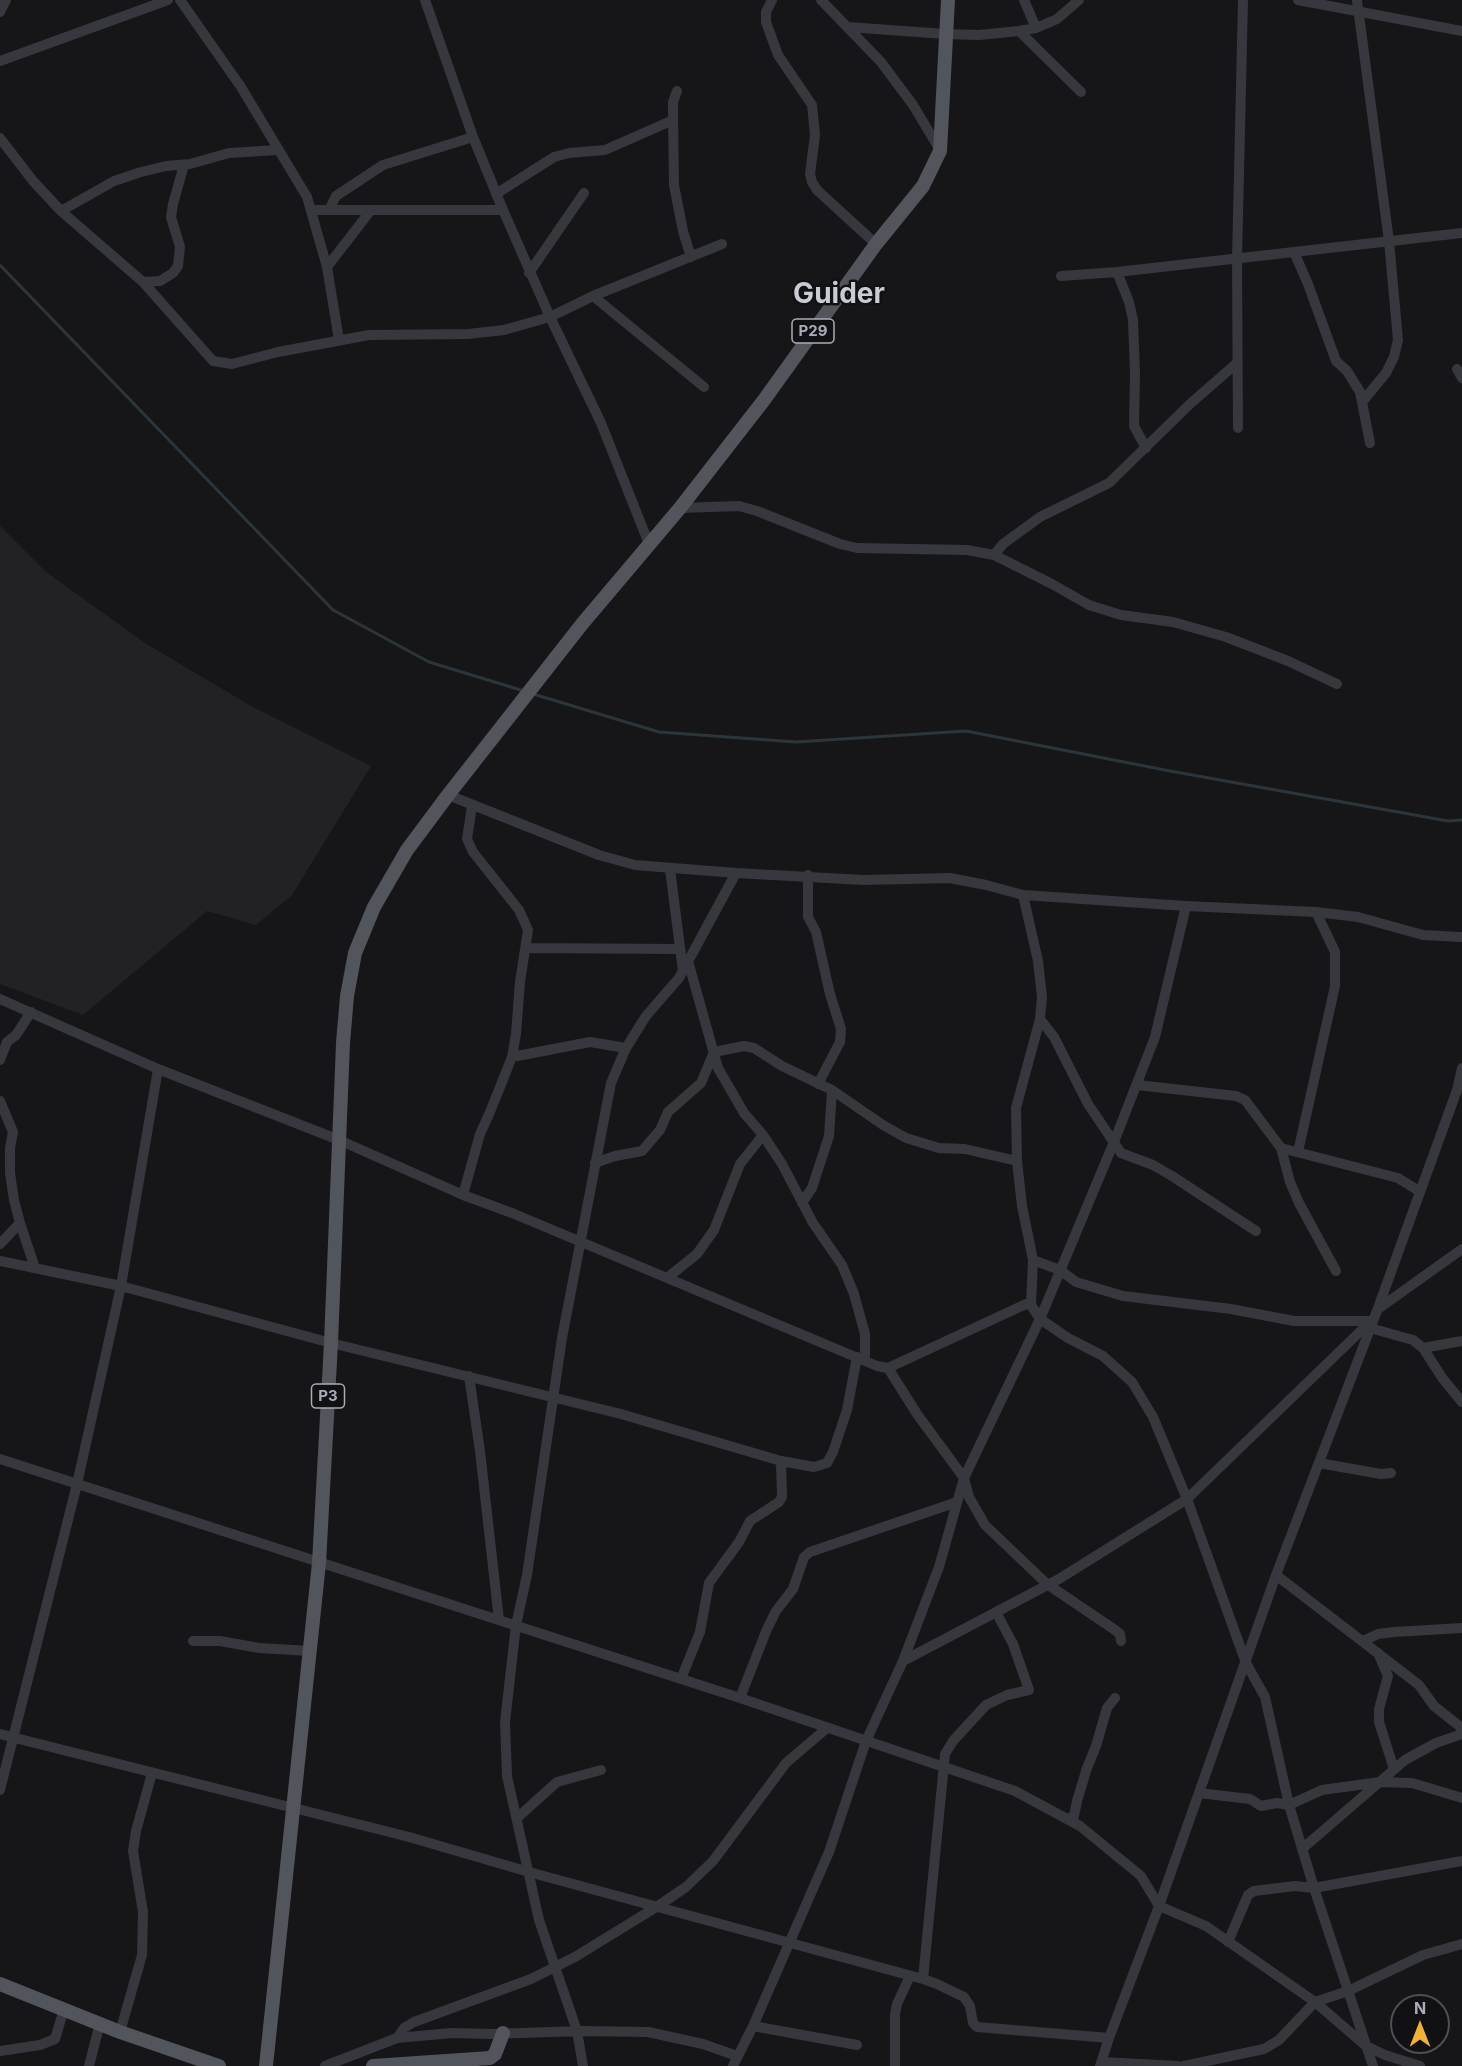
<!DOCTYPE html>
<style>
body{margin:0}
#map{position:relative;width:1462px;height:2066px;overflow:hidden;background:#161618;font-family:Inter,sans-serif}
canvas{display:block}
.north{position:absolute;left:1390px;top:1994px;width:60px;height:60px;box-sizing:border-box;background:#111113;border:2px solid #4d4f55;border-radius:50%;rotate:0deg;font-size:16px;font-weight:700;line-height:24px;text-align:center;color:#a8adb8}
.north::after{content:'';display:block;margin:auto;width:21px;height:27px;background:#f2b134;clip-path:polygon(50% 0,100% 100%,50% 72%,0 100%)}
</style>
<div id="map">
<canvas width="1462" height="2066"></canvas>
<div class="north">N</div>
</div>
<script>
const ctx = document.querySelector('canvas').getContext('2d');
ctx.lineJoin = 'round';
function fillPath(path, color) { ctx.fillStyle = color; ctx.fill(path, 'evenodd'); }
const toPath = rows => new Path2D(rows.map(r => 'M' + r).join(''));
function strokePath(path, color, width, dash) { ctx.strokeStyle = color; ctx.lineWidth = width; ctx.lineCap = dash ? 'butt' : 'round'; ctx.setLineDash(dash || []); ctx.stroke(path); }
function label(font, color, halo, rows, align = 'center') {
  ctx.font = font + ' Inter,sans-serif'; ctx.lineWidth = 5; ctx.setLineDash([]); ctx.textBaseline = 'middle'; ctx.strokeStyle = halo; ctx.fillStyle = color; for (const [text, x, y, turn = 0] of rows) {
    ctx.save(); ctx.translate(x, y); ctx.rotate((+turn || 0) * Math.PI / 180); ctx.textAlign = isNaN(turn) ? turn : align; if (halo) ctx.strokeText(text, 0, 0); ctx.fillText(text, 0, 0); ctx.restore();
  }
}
fillPath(toPath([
 [0,526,45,571,145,643,251,706,371,766,292,895,256,925,207,911,83,1015,0,984]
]), '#222225');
strokePath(toPath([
 [0,265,333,610,429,662,524,691],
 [533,694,659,732,796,742,966,731,1170,771,1448,821,1462,820]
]), '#2c353c', 3);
strokePath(toPath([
 [180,0,241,87,307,197,327,267,339,340],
 [425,0,473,137,503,210,550,317,601,423,649,544],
 [772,0,766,12,766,22,778,55,812,105,815,135,810,174,812,182,817,190,876,244],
 [821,0,881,62,913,105,940,150],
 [1024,0,1036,28],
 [1298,0,1462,31],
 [1357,0,1389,241,1398,340,1394,357,1386,373,1363,401],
 [0,12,6,0],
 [848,27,945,34,979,35,1019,31,1036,28,1057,19,1079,0],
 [1019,31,1081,92],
 [0,61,168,0],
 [677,91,673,102,673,113,674,185,683,231,691,257],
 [0,138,33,181,61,211,143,282,160,281,173,273,178,266,180,247,171,217,173,204,184,165],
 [496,194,554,157,569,153,605,150,673,120],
 [311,210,503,210],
 [329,210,336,196,383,165,473,137],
 [61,211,114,181,141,172,166,166,190,164,229,153,278,150],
 [1294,252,1308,284,1336,361,1347,371,1360,392,1370,443],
 [327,267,371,210],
 [1117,272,1129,302,1133,320,1135,373,1134,426,1146,448],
 [529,273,584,193],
 [1061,276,1117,272,1462,233],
 [143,282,213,361,232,364,278,352,369,335,468,334,504,330,550,317,593,296,722,244],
 [593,296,704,387],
 [1457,369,1462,378],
 [1238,428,1237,259,1243,0],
 [680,508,739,506,757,511,840,544,857,548,967,550,994,555,1052,584,1089,605,1121,615,1173,622,1226,637,1288,661,1337,684],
 [994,555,1003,544,1040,517,1109,483,1191,403,1237,363],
 [448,795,599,855,635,865,736,873,864,880,950,878,986,885,1023,895,1186,906,1316,912,1358,917,1423,935,1462,937],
 [670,869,683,971],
 [808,875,808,917,816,932,830,994,841,1029,840,1042,818,1084],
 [1023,895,1038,961,1042,997,1040,1019,1016,1108,1017,1161,1022,1206,1033,1260,1031,1305],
 [526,948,679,949],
 [688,961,718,1068,744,1113,763,1135,782,1164,813,1223,842,1265,854,1294,865,1334,865,1360],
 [0,999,158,1069,339,1140,463,1195,512,1213,877,1366,888,1368,1026,1304,1031,1305,1040,1319,1068,1338,1103,1356,1132,1382,1153,1417,1187,1499,1246,1663,1265,1697,1289,1805,1314,1888,1373,2066],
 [1040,1019,1054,1037,1088,1104,1121,1153,1153,1165,1172,1176,1256,1231],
 [512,1057,590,1042,626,1048],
 [0,1060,7,1042,16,1035,31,1012],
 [1137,1085,1236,1096,1245,1100,1281,1148,1398,1178,1419,1191],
 [0,1101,13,1132,10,1148,10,1173,14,1200,20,1223,35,1268],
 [1281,1148,1290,1182,1299,1203,1336,1271],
 [1298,1152,1335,986,1335,952,1316,912],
 [595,1163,615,1156,642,1151,660,1130,668,1112,701,1083,714,1052,744,1046,754,1048,782,1066,832,1090,883,1125,906,1138,939,1148,965,1149,1017,1161],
 [463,1195,480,1134,490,1112,512,1057,516,1034,520,982,528,930,519,910,473,852,467,839,472,806],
 [802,1203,812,1188,829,1136,832,1090],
 [0,1244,20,1223],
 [1033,1260,1060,1270,1076,1282,1123,1296,1231,1309,1294,1321,1371,1321],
 [0,1261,121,1286,331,1343,621,1414,781,1461,814,1467,827,1463,833,1452,847,1410,857,1357],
 [667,1278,697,1254,714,1230,740,1164,763,1135],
 [1378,1309,1462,1249],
 [1370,1328,1413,1340,1423,1348,1443,1379,1462,1402],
 [1423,1348,1462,1341],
 [888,1368,917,1414,964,1478,969,1497,985,1525,1047,1584,1115,1630,1120,1634,1121,1641],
 [469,1376,480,1451,499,1620],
 [0,1459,740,1698,1015,1791,1080,1826,1141,1876,1159,1906,1206,1926,1315,2002,1366,2046,1385,2055,1420,2066],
 [1319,1463,1381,1474,1391,1473],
 [1276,1575,1419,1685,1434,1706,1462,1728],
 [193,1641,220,1641,259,1648,310,1651],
 [1363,1641,1378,1634,1394,1632,1462,1628],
 [1378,1653,1388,1676,1379,1709,1379,1722,1394,1769],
 [903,1661,1059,1579,1187,1499,1370,1322],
 [681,1679,700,1632,709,1583,739,1542,750,1521,779,1502,782,1497,781,1461],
 [740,1698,767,1629,776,1611,793,1589,804,1557,810,1552,957,1502],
 [0,1734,409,1837,529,1872,923,1979,937,1984,964,1997,970,2006,973,2023,977,2027,1109,2038],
 [0,1790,77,1484,121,1286,158,1069],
 [1199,1793,1250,1799,1261,1806,1277,1803,1289,1805,1322,1790,1380,1782,1412,1783,1462,1798],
 [517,1818,557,1782,601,1770],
 [1067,1819,1074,1816,1077,1801,1087,1768,1096,1746,1107,1708,1115,1698],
 [1302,1849,1405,1760,1436,1743,1462,1734],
 [1228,1942,1248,1895,1254,1891,1295,1886,1314,1888,1462,1861],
 [923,1979,945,1754,953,1741,986,1705,1007,1695,1029,1690,1013,1644,996,1612],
 [753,2026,857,2045],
 [120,2032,142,1955,143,1912,133,1851,136,1831,152,1773],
 [397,2038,404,2028,414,2022,531,1979,575,1957,658,1906,686,1887,713,1861,786,1763,827,1728],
 [0,2051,40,2045,55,2039,64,2009],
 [1102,2062,1178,2066],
 [89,2066,100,2023],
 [325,2066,397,2038,452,2033,491,2034,581,2031,648,2032,703,2044,737,2056],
 [583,2066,577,2031,539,1920,507,1776,505,1722,516,1625,527,1575,562,1338,611,1083,626,1048,646,1016,679,978,736,873],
 [733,2066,753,2026,829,1852,866,1741,903,1661,939,1567,964,1478,1040,1319,1114,1142,1155,1037,1186,906],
 [895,2066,895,2014,897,2004,910,1976],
 [1100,2066,1109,2038,1159,1906,1276,1575,1378,1308,1457,1090,1462,1068],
 [1184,2066,1264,2049,1279,2040,1315,2002,1348,1991,1423,1955,1462,1944]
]), '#37383d', 10);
strokePath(toPath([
 [0,1984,120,2032,219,2066],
 [266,2066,319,1563,331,1343,343,1043,347,996,355,953,374,907,407,850,448,795,582,624,680,508,764,400,876,244,923,186,940,151,948,0],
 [373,2066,490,2058,495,2054,503,2033]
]), '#53555c', 14);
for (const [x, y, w] of [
 [813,331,42],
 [328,1396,33]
]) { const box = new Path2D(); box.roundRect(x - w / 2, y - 12, w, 24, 4.5); ctx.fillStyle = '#111113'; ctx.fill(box); strokePath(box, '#a8adb8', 1.5); }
label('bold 15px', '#a8adb8', null, [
 ["P29",813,331],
 ["P3",328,1396]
]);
label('bold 28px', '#c9ccd4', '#111113', [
 ["Guider",839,295]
]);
</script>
